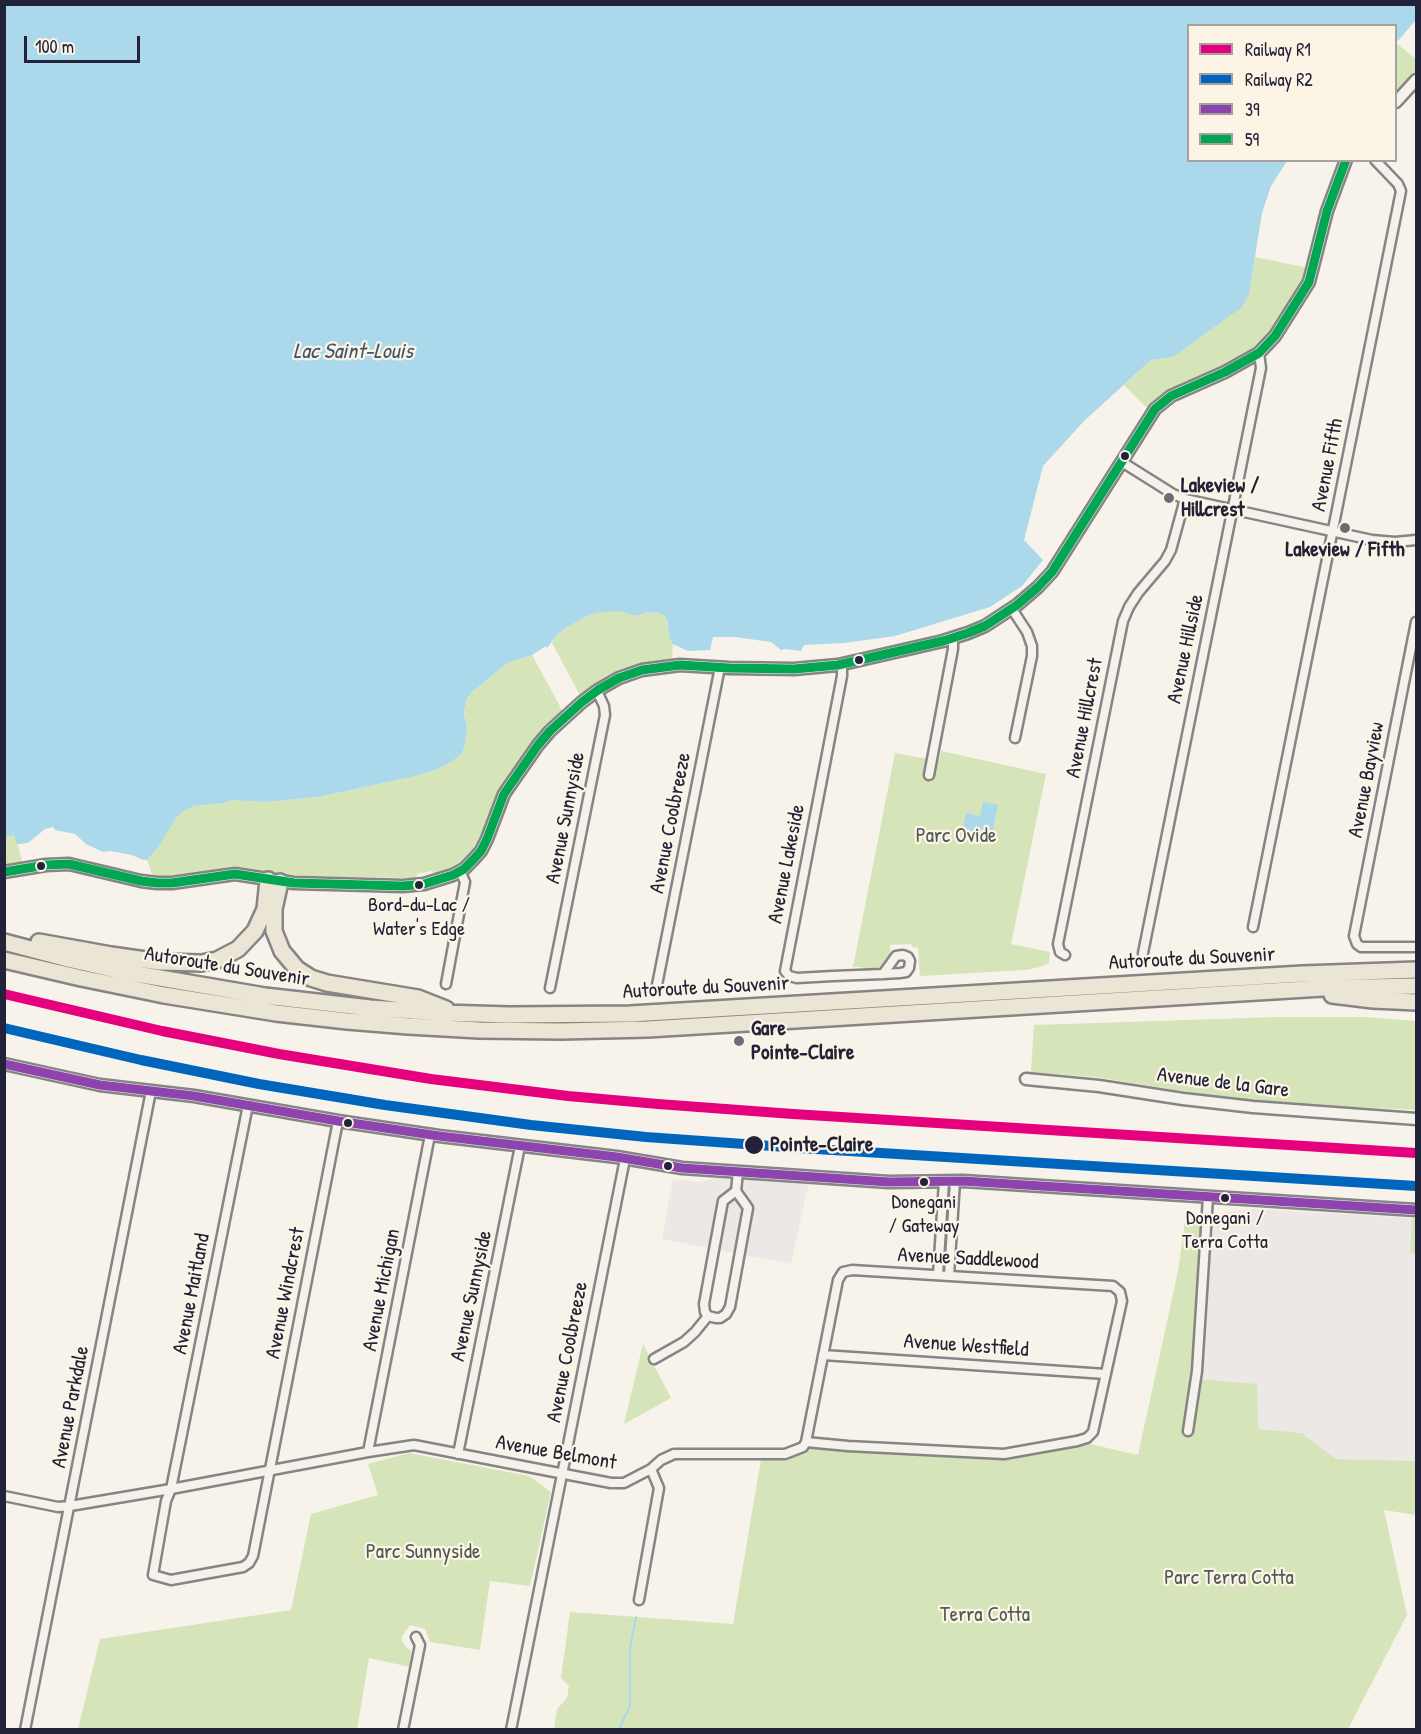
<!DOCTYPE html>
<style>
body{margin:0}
#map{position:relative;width:1421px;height:1734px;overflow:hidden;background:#f7f3ea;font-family:"Patrick Hand",sans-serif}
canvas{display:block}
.frame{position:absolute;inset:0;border:6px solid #22223b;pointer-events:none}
.legend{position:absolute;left:1187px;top:24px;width:210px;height:138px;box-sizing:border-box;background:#fcf5e5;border:2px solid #a5a1a1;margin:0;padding:8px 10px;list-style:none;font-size:18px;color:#22223b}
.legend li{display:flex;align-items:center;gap:12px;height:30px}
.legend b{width:30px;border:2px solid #a5a1a1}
.scale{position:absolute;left:24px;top:36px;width:116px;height:27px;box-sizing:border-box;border:3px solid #22223b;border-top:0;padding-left:8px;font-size:18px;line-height:21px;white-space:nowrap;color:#22223b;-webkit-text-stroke:4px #fcf5e5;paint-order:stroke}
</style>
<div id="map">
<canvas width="1421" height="1734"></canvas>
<div class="frame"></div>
<ul class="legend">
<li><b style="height:8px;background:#e5007d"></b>Railway R1</li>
<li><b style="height:8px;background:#0065bd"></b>Railway R2</li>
<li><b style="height:8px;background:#8e44ad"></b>39</li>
<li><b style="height:8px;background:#00a651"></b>59</li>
</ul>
<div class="scale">100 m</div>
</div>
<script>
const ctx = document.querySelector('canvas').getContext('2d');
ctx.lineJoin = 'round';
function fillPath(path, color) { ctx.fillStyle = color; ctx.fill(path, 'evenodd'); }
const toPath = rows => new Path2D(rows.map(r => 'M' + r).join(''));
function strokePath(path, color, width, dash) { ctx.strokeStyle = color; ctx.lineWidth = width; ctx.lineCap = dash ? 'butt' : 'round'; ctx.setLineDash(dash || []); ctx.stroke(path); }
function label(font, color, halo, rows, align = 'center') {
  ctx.font = font + ' "Patrick Hand",sans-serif'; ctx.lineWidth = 4.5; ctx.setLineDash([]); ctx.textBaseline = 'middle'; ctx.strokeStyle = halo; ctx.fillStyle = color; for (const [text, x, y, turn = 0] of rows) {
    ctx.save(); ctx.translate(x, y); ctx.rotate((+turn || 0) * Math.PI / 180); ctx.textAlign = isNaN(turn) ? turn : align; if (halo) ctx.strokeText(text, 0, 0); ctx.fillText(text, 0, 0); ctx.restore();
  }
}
fillPath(toPath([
 [716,1178,809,1183,791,1264,662,1239,673,1179,698,1182],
 [1253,1209,1412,1218,1410,1252,1416,1253,1416,1461,1336,1459,1302,1433,1258,1429,1194,1379,1197,1371,1214,1222,1225,1212,1236,1210]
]), '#ede7e6');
fillPath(toPath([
 [1396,43,1416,59,1416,77,1396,99],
 [1255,257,1308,268,1303,285,1272,331,1251,352,1223,368,1173,389,1164,395,1149,410,1124,385,1151,360,1173,357,1249,294],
 [608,611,618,611,637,616,647,612,651,613,657,612,663,615,667,619,670,640,673,644,672,659,629,668,605,680,581,697,552,643,557,635,574,622,596,613],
 [532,655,563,712,532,744,503,784,494,802,479,842,461,865,454,869,434,874,432,871,417,874,416,878,405,878,300,876,233,866,178,876,153,877,147,860,159,846,176,818,181,812,194,806,224,803,230,800,265,802,318,797,411,777,436,770,451,762,464,748,467,730,464,713,466,700,470,694,507,663],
 [941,751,1046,774,1011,944,1050,952,1049,963,1040,967,1026,970,920,976,918,948,912,947,911,944,890,945,891,955,889,959,880,967,867,970,861,967,853,967,895,753,939,761],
 [15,834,22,862,5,866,4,836],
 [1278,1017,1366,1017,1416,1021,1416,1110,1249,1102,1096,1077,1031,1072,1034,1025],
 [946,1197,949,1197,945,1261,942,1261],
 [1186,1214,1202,1217,1194,1379,1257,1384,1258,1429,1302,1433,1336,1459,1416,1461,1416,1515,1384,1510,1407,1615,1348,1729,554,1730,557,1709,567,1698,569,1686,561,1678,570,1612,733,1624,762,1454,785,1454,806,1442,1004,1454,1077,1441,1138,1455,1178,1271],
 [1412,1218,1416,1219,1416,1253,1410,1253],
 [643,1344,671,1398,624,1424],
 [409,1453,529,1476,551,1492,530,1586,490,1581,480,1650,430,1642,425,1629,410,1625,401,1638,405,1646,411,1651,410,1667,369,1658,357,1729,228,1730,220,1728,78,1729,100,1639,291,1610,311,1514,378,1495,368,1464]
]), '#d5e4b9');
fillPath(toPath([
 [1416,4,1416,20,1396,43,1396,26,1188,26,1188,160,1287,161,1271,186,1262,213,1249,294,1242,307,1173,357,1151,360,1084,421,1043,466,1024,540,1043,560,1022,586,990,607,895,636,844,643,804,645,801,651,786,649,781,650,771,642,735,637,713,637,710,650,688,651,673,644,670,640,667,619,663,615,657,612,651,613,647,612,637,616,618,611,596,613,583,618,567,627,557,635,547,648,546,646,532,655,507,663,470,694,466,700,464,713,467,730,464,748,462,753,451,762,436,770,411,777,318,797,265,802,231,800,224,803,194,806,182,812,176,818,159,846,147,860,143,860,132,855,110,851,103,852,86,844,75,834,55,830,53,827,45,829,28,843,20,844,17,844,14,835,5,836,5,5],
 [983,802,998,805,992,833,978,830,977,836,962,833,966,813,980,816]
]), '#abd8eb');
strokePath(toPath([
 [619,1730,630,1705,630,1648,636,1617]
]), '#abd8eb', 2);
const minor = toPath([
 [1122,462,1173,494,1185,499,1372,540,1395,542,1416,540],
 [1012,609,1027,632,1032,646,1032,656,1015,738],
 [1416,622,1354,936,1357,944,1361,947,1416,947],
 [842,664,842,676,785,971,789,976,797,978,833,976,883,974,900,973,906,972,909,968,910,961,908,957,903,955,896,956,883,974],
 [929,775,953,649,953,637],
 [1253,927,1401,191,1398,184,1375,160],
 [1143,953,1261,368,1259,353],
 [1065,955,1060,952,1058,944,1123,621,1129,607,1138,593,1165,561,1171,550,1185,499],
 [446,984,465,882,460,871],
 [657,985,720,667],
 [550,988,605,715,604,706,597,691],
 [248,1105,171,1489,166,1501,153,1575,171,1580,243,1567,249,1563,253,1556,338,1121],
 [736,1191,748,1208,730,1307,726,1314,720,1318,716,1318,708,1316,705,1312,704,1304,723,1201,736,1191],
 [736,1191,738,1172],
 [938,1275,944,1181],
 [949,1276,955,1181],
 [823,1355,1106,1374],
 [654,1359,684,1342,695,1332,708,1316],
 [1188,1431,1197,1371,1208,1197],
 [368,1452,430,1135],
 [458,1454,520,1146],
 [4,1496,58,1507,70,1506,171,1489,368,1452,414,1445,611,1483,624,1483,651,1469,661,1460,674,1454,785,1454,803,1447,806,1442,848,1446,1004,1454,1077,1441,1087,1438,1093,1432,1122,1301,1120,1292,1113,1286,852,1270,843,1272,838,1280,806,1442],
 [639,1600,659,1488,651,1469],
 [25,1730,151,1091],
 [403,1730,420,1645,416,1637],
 [511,1730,625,1159]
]);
const tertiary = toPath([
 [1396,102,1416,80],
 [4,872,46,865,69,864,141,881,157,883,172,883,235,874,294,883,403,886,424,884,453,875,464,869,472,861,481,851,487,839,504,794,538,745,550,731,582,702,598,690,619,678,642,670,680,665,729,668,794,669,838,665,943,641,968,633,985,626,1017,605,1038,587,1052,572,1155,409,1171,396,1225,372,1259,353,1275,336,1309,282,1327,211,1346,160],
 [4,1064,100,1085,194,1096,338,1121,439,1136,617,1157,682,1168,889,1182,963,1181,1416,1210],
 [1026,1079,1099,1086,1183,1099,1253,1107,1416,1119]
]);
const motorway = toPath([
 [280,882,274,909,274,931,282,951,297,969,311,978,327,983,418,998,446,1009],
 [4,942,68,959,125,972,265,996,370,1008,443,1013,509,1015,630,1014,1302,974,1416,970],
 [39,942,111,955,160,962,201,963,217,960,238,949,255,931,265,909,268,880],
 [4,960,81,978,164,995,276,1013,347,1021,408,1026,479,1030,561,1031,648,1029,1323,988,1416,986],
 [1332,995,1373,1000,1416,1002]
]);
strokePath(minor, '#868485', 13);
strokePath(tertiary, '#868485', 15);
strokePath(motorway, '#868485', 20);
strokePath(minor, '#f5f2ec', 8);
strokePath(tertiary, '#f5f2ec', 10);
strokePath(motorway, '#eae5d5', 15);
strokePath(toPath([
 [4,1064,100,1085,194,1096,338,1121,439,1136,617,1157,682,1168,889,1182,963,1181,1416,1210]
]), '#8e44ad', 9);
strokePath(toPath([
 [4,872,46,865,69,864,141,881,157,883,172,883,235,874,294,883,403,886,424,884,453,875,464,869,472,861,481,851,487,839,504,794,538,745,550,731,582,702,598,690,619,678,642,670,680,665,729,668,794,669,838,665,943,641,968,633,985,626,1017,605,1038,587,1052,572,1155,409,1171,396,1225,372,1259,353,1275,336,1309,282,1327,211,1346,160]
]), '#00a651', 9);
strokePath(toPath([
 [4,994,162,1031,279,1054,431,1079,568,1096,658,1104,793,1114,1416,1153]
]), '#e5007d', 10);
strokePath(toPath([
 [4,1028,141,1060,259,1084,385,1105,531,1125,646,1137,800,1148,1416,1186]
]), '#0065bd', 10);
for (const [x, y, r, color] of [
 [1125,456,5,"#22223b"],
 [1169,498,6,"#6d6b78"],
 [1345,528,6,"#6d6b78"],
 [859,660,5,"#22223b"],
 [41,866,5,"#22223b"],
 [419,885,5,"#22223b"],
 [739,1041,6,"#6d6b78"],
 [348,1123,5,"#22223b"],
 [754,1145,10,"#22223b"],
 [668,1166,5,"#22223b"],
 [924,1182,5,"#22223b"],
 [1225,1198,5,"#22223b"]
]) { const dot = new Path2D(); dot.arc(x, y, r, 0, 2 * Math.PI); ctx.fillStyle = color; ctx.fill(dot); strokePath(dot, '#fcf5e5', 2); }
label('20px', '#22223b', '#fcf5e5', [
 ["Bord-du-Lac /",419,906],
 ["Water's Edge",419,930],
 ["Donegani",924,1203],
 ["/ Gateway",924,1227],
 ["Donegani /",1225,1219],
 ["Terra Cotta",1225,1243]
]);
label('21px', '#22223b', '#fcf5e5', [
 ["Avenue Fifth",1328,465,-79],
 ["Avenue Hillside",1186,649,-78],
 ["Avenue Hillcrest",1085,718,-79],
 ["Avenue Bayview",1367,780,-79],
 ["Avenue Sunnyside",566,818,-79],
 ["Avenue Coolbreeze",671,823,-79],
 ["Avenue Lakeside",787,864,-79],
 ["Autoroute du Souvenir",1192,959,-3],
 ["Autoroute du Souvenir",227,967,9],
 ["Autoroute du Souvenir",706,988,-3],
 ["Avenue de la Gare",1223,1083,7],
 ["Avenue Saddlewood",968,1259,3],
 ["Avenue Michigan",382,1290,-79],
 ["Avenue Windcrest",286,1293,-79],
 ["Avenue Maitland",192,1294,-79],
 ["Avenue Sunnyside",472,1296,-78],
 ["Avenue Westfield",966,1346,4],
 ["Avenue Coolbreeze",568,1352,-79],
 ["Avenue Parkdale",71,1407,-79],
 ["Avenue Belmont",556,1453,10]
]);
label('bold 21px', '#22223b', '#fcf5e5', [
 ["Lakeview /",1181,486],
 ["Hillcrest",1181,510],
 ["Lakeview / Fifth",1345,550,"center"],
 ["Gare",751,1029],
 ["Pointe-Claire",751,1053]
], 'left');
label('21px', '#4f5955', '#fcf5e5', [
 ["Parc Ovide",956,836],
 ["Parc Sunnyside",423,1552],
 ["Parc Terra Cotta",1229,1578],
 ["Terra Cotta",985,1615]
]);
label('bold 21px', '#22223b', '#fcf5e5', [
 ["Pointe-Claire",770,1145]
], 'left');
label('italic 22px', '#425570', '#fcf5e5', [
 ["Lac Saint-Louis",353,352]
]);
</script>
